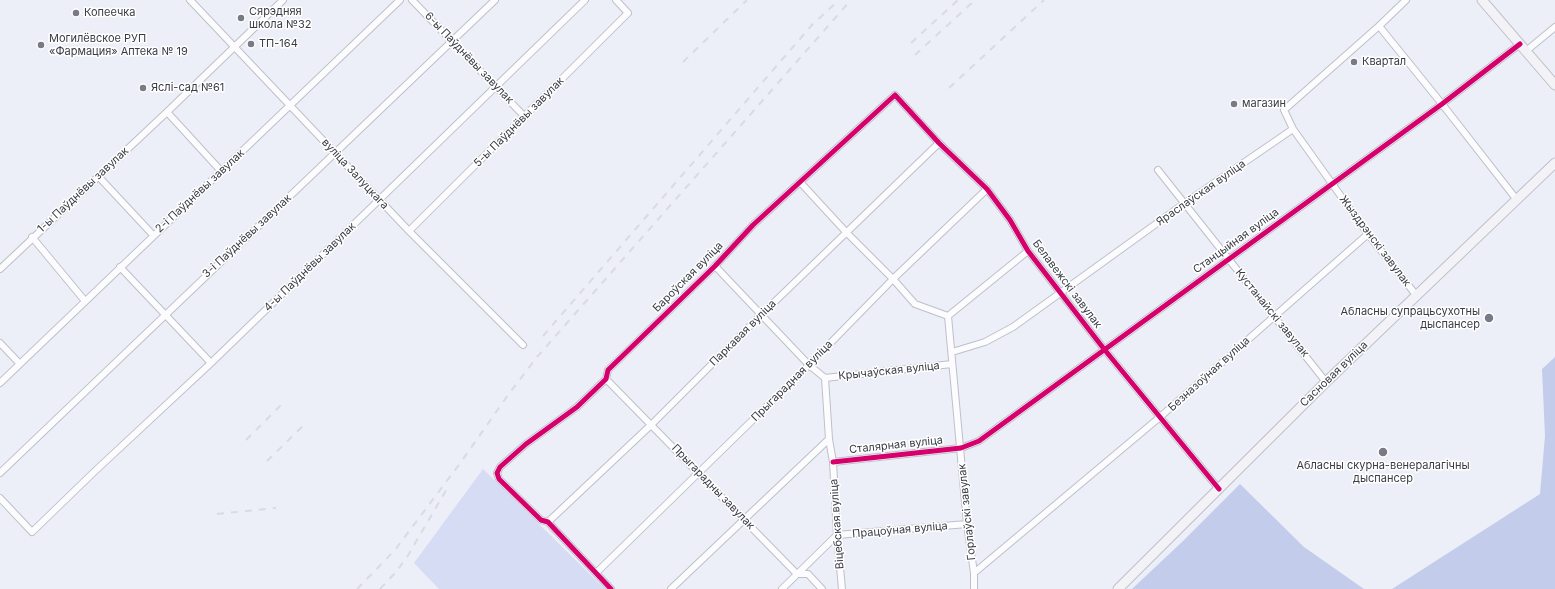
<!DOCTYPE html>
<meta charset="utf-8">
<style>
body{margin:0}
canvas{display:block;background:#eceef8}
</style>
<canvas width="1555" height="589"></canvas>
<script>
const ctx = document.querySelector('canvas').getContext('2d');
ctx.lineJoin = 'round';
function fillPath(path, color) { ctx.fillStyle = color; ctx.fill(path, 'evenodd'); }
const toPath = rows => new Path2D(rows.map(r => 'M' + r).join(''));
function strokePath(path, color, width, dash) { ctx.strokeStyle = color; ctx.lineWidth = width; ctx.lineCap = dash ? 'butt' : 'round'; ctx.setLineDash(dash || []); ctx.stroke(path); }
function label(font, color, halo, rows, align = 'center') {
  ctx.font = font + ' Inter,sans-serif'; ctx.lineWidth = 3; ctx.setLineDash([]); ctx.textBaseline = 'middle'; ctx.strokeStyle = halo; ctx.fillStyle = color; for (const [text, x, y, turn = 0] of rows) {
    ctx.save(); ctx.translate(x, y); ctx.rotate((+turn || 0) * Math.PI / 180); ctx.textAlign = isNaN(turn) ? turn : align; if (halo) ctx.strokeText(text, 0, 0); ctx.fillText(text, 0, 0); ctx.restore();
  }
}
fillPath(toPath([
 [483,469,605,589,439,589,414,563]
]), '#d6dcf3');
fillPath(toPath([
 [1555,357,1555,589,1392,589,1540,494,1545,436,1542,369],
 [1240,484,1304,547,1364,589,1132,589,1183,541]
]), '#c4cceb');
const minor = toPath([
 [190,0,409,231,523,345],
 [412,0,525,117],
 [1379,26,1442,104,1517,200],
 [1526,51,1555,27],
 [167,112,221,171],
 [1293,129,1368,234,1416,295],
 [1158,170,1326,382],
 [98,176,153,235],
 [800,182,846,232,893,279,915,304,948,316],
 [409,231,628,13,616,0],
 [32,237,85,301],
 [715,266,809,365,825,378,829,439,833,462,837,535,842,589],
 [120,267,211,363],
 [0,269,167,112,283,0],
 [948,316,967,524,974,573,974,589],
 [948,316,1028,251],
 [0,343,20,364],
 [952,352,985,342,1013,327,1185,203,1293,129,1284,110,1379,26,1406,0],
 [825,378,952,364],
 [606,379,797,574,808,574,822,589],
 [0,383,400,0],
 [833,462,961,448,979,441,1442,104,1520,44],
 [0,473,495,0],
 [0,498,32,532,94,472,211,363,585,0],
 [548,522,652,424,761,315,939,143],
 [597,572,809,365,893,279,987,189],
 [974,573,1160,417,1368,234],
 [611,589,548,522,541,520,499,479,497,473,500,467,526,444,577,407,606,379,608,370,715,266,753,225,895,95,939,143,987,189,1010,220,1028,251,1104,349,1219,489],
 [671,589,829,439],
 [782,589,837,535,967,524]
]);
const secondary = toPath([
 [1482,0,1555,85],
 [1118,589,1326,382,1555,163]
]);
strokePath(minor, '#bec0c9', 8);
strokePath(secondary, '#bec0c9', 11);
strokePath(minor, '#fcfcfe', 6);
strokePath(secondary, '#f2f2f7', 9);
strokePath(toPath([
 [911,43,958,0],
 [915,55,975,0],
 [683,62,747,0],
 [949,88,1044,0],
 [543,336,812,25,839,0],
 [246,440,284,402],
 [267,461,305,424],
 [217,514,276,508],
 [357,589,395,550,461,462,508,395,537,357,851,0],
 [380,589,396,572,407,557,448,487]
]), '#dadbde', 2, [7, 7]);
strokePath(toPath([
 [833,462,961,448,979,441,1442,104,1520,44],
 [611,589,548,522,541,520,499,479,497,473,500,467,526,444,577,407,606,379,608,370,715,266,753,225,895,95,939,143,987,189,1010,220,1028,251,1104,349,1219,489]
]), '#d6006c', 5);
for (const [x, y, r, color] of [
 [76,13,4,"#787a84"],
 [241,18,4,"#787a84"],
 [251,44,4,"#787a84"],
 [41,45,4,"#787a84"],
 [1354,62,4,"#787a84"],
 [143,88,4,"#787a84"],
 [1234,104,4,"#787a84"],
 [1489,318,5,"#787a84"],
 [1383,452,5,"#787a84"]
]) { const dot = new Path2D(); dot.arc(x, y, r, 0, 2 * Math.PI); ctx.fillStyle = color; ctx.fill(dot); strokePath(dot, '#fff', 1.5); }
label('11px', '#393c45', '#fff', [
 ["Сярэдняя",249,12],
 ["школа №32",249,25],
 ["Копеечка",84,13],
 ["Могилёвское РУП",49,39],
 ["«Фармация» Аптека № 19",49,52],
 ["ТП-164",259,44],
 ["Квартал",1362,62],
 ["Яслі-сад №61",151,88],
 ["магазин",1242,104],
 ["Абласны супрацьсухотны",1480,312,"right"],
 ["дыспансер",1480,325,"right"],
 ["Абласны скурна-венералагічны",1383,466,"center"],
 ["дыспансер",1383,479,"center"]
], 'left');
label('11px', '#393c45', '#fff', [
 ["6-ы Паўднёвы завулак",469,58,46],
 ["5-ы Паўднёвы завулак",519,122,-45],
 ["вуліца Залуцкага",355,174,47],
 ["1-ы Паўднёвы завулак",83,190,-43],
 ["2-і Паўднёвы завулак",200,191,-43],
 ["Яраслаўская вуліца",1201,193,-35],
 ["3-і Паўднёвы завулак",247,236,-43],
 ["Станцыйная вуліца",1236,241,-36],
 ["Жыздрэнскі завулак",1375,241,53],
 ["4-ы Паўднёвы завулак",310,267,-44],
 ["Бароўская вуліца",688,277,-45],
 ["Белавежскі завулак",1067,284,53],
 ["Кустанайскі завулак",1272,313,51],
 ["Паркавая вуліца",743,333,-45],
 ["Крычаўская вуліца",889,371,-6],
 ["Безназоўная вуліца",1209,374,-42],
 ["Сасновая вуліца",1334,374,-44],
 ["Прыгарадная вуліца",792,381,-45],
 ["Сталярная вуліца",896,445,-6],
 ["Прыгарадны завулак",713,487,46],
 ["Горлаўскі завулак",967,512,-96],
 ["Віцебская вуліца",837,524,-94],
 ["Працоўная вуліца",900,530,-5]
]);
</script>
